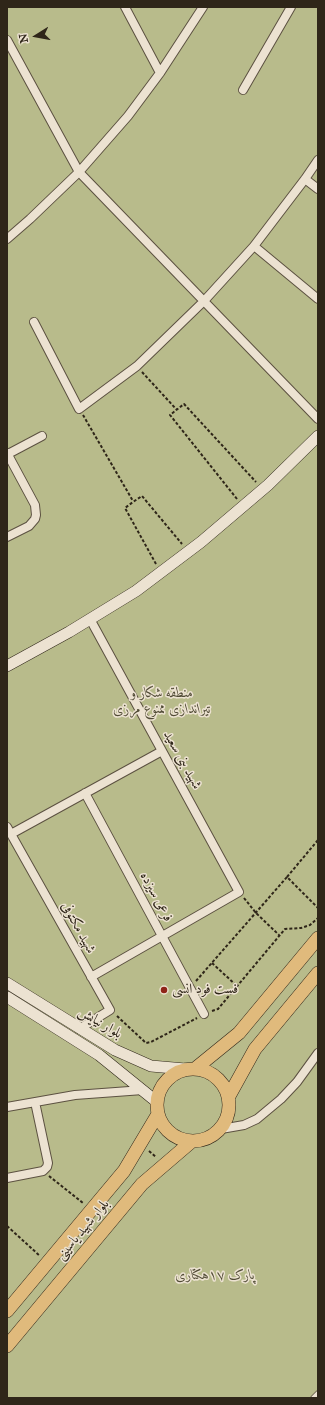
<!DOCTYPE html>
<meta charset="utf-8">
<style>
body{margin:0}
#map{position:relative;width:325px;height:1405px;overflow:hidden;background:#e1d3b8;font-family:"IM FELL Great Primer",serif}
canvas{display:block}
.frame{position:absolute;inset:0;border:8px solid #2f2619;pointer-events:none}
.north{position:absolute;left:16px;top:16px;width:40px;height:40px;-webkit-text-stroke:3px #ece2d1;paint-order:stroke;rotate:259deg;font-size:11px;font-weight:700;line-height:16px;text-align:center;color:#2f2619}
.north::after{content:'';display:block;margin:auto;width:14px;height:18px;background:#2f2619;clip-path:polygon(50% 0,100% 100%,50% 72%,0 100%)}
</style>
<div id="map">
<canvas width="325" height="1405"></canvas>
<div class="frame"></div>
<div class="north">N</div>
</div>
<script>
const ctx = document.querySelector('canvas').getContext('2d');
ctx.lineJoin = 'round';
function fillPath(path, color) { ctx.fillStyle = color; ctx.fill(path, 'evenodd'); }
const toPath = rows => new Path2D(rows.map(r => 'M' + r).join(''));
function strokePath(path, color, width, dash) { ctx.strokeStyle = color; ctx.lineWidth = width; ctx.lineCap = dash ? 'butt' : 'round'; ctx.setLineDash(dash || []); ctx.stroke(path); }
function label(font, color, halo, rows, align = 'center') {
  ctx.font = font + ' "IM FELL Great Primer",Amiri,serif'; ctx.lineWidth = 3; ctx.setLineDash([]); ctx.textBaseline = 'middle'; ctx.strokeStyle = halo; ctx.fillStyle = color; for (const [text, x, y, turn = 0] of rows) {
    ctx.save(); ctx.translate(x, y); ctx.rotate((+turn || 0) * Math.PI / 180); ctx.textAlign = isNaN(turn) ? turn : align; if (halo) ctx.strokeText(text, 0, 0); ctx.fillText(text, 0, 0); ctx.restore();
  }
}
fillPath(toPath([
 [7,7,318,7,318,1398,7,1398]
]), '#b8bb8b');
const lane = toPath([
 [313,1398,318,1393]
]);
const street = toPath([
 [125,7,160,73],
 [7,40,79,172,318,419],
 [243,90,291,7],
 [305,179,318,189],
 [7,239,30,219,79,172,128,116,160,73,203,7],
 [254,246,318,299],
 [34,322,79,409,137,366,204,301,254,246,305,179,318,160],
 [7,453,35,505,36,515,35,519,29,526,7,537],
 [8,454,42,436],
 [90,619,239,892,91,977],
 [85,793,204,1014],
 [7,827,110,1010,79,1029],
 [11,834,162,751],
 [7,1107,75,1095,143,1090],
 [221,1129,244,1125,257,1119,281,1099,297,1082,318,1053],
 [7,1178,43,1171,47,1167,48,1163,35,1102]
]);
const secondary = toPath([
 [7,666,69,632,136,591,201,542,268,485,318,436],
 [7,983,115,1050,151,1066,185,1069],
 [7,997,99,1055,157,1102]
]);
const primary = toPath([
 [196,1068,239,1033,318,938],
 '157 1105a36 36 0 1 1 72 0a36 36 0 1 1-72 0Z',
 [229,1096,255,1049,318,973],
 [7,1311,124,1171,158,1114],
 [7,1346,142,1184,191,1142]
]);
strokePath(lane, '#5c5141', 5.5);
strokePath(street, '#5c5141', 10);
strokePath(secondary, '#2f2619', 12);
strokePath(primary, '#2f2619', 14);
strokePath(toPath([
 [142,372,177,410],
 [83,415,133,501],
 [237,499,170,415,184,404,256,482],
 [156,564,125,508,133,502,142,496,182,544],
 [287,877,318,840],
 [244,898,256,913,279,935],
 [212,963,237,986],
 [196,981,287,877,318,908],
 [212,1011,218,1009,285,929,301,928,310,925,318,918],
 [117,1016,146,1043,151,1042,197,1018],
 [149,1151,156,1157],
 [49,1176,83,1203],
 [7,1226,40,1256]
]), '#2f2619', 2, [3, 2]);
strokePath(lane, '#ece2d1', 4);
strokePath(street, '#ece2d1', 8);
strokePath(secondary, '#ece2d1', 11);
strokePath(primary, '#e0ba7c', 13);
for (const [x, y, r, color] of [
 [164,990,4,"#8f2418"]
]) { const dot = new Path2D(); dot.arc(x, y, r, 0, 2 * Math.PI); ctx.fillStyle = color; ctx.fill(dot); strokePath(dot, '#ece2d1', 1.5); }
label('italic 14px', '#514b36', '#ece2d1', [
 ["منطقه شکار و",162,694],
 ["تیراندازی ممنوع مرزی",162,710],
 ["پارک ۱۷هکتاری",215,1276]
]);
label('14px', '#2f2619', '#ece2d1', [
 ["شهید بنی سعید",182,760,61],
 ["فرعی سیزده",156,897,62],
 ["شهید مکتوفی",78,928,61],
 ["بلوار نیایش",100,1023,31],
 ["بلوار شهید یاسینی",83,1230,-50]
]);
label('14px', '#2f2619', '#ece2d1', [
 ["فست فود انسی",172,990]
], 'left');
</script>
